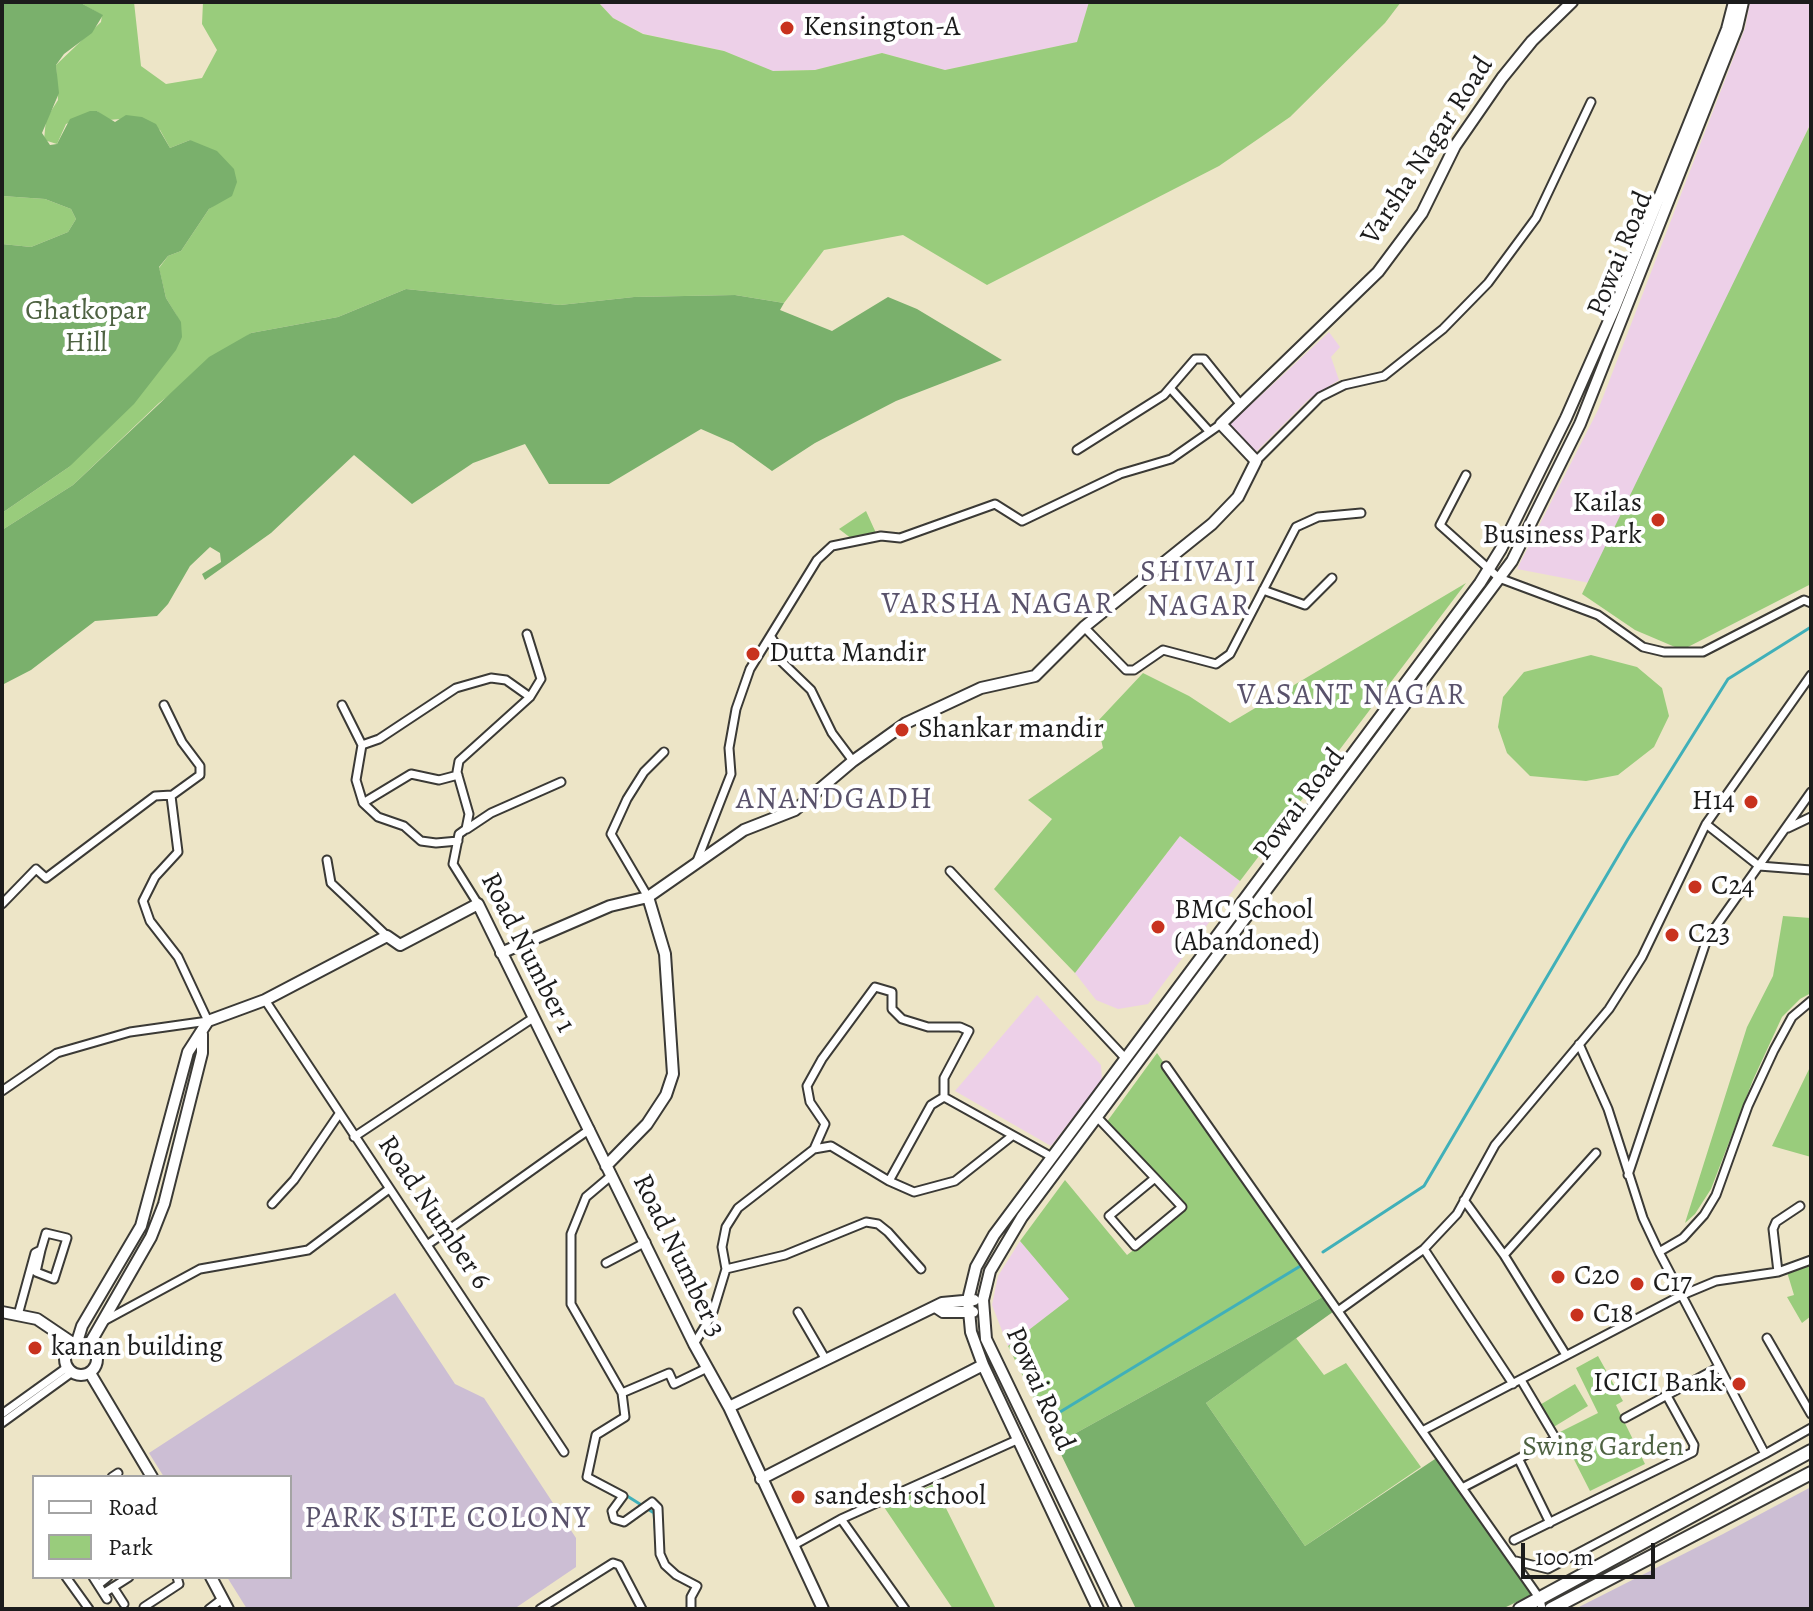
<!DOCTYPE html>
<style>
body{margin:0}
#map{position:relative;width:1813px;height:1611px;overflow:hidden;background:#ede5c7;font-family:Alegreya,serif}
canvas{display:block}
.frame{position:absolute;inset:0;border:4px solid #1c1c1c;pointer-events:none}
.legend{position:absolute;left:32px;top:1475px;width:260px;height:104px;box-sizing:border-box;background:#fff;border:2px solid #a4a4a4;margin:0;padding:10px 14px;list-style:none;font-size:24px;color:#1c1c1c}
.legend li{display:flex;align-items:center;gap:16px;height:40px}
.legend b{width:40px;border:2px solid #a4a4a4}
.scale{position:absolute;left:1521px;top:1543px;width:134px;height:36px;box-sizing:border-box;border:4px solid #1c1c1c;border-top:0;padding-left:10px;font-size:24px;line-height:28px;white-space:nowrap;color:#1c1c1c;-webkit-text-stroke:6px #fff;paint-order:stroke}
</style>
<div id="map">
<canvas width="1813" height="1611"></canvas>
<div class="frame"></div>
<ul class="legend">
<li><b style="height:10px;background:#fff"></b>Road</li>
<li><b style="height:22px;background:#99cc7c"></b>Park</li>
</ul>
<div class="scale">100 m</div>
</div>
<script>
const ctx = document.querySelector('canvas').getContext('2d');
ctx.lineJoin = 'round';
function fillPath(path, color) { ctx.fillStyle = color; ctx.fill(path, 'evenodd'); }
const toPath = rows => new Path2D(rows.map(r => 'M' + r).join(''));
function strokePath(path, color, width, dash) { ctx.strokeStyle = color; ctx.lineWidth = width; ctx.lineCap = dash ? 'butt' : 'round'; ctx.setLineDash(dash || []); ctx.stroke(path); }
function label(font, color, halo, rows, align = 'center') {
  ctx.font = font + ' Alegreya,serif'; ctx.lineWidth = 8; ctx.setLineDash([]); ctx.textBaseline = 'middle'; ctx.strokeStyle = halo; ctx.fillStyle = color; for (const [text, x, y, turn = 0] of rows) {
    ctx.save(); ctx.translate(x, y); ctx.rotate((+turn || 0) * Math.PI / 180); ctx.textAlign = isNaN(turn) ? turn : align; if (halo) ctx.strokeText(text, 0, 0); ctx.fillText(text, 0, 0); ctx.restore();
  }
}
fillPath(toPath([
 [598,2,1089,2,1078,42,945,70,882,53,815,70,772,71,724,51,644,34,613,18],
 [1750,2,1811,2,1811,122,1669,442,1595,584,1517,569,1598,410,1745,28],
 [1329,332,1340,347,1331,357,1339,380,1309,399,1254,454,1228,426],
 [1180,836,1240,881,1148,1004,1118,1009,1096,1000,1075,973],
 [1037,995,1101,1065,1102,1080,1051,1146,955,1091],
 [1020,1241,1070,1299,1008,1346,992,1305,998,1276]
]), '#edd0e8');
fillPath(toPath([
 [395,1293,455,1384,484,1398,576,1538,576,1567,514,1609,247,1609,227,1577,290,1577,290,1477,164,1477,149,1453],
 [1811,1487,1811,1609,1575,1609,1723,1534]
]), '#ccbed4');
fillPath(toPath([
 [79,2,134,2,141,66,166,84,202,78,217,50,202,24,203,2,598,2,613,18,643,34,724,51,773,71,815,70,882,53,945,70,1077,42,1089,2,1401,2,1385,23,1290,117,1219,166,987,285,903,235,824,250,784,303,735,295,634,297,560,305,406,289,338,317,251,333,159,403,73,485,2,530,2,513,69,467,177,316,166,298,159,268,168,256,181,251,209,209,219,202,190,140,170,148,160,130,121,119,108,120,97,111,66,124,57,144,44,140,46,119,58,100,56,65,101,22,102,15],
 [1811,123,1811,584,1682,650,1635,630,1582,594],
 [2,196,45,199,71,209,76,219,68,232,31,247,2,244],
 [866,511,876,533,852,539,839,529],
 [1466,583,1240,881,1180,836,1075,973,994,889,1052,819,1028,800,1103,748,1097,722,1143,673,1189,696,1230,723],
 [1591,655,1637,667,1662,688,1669,716,1654,747,1618,775,1586,781,1530,776,1507,753,1498,727,1503,697,1524,672],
 [1783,916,1811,918,1811,993,1800,999,1782,1017,1753,1080,1711,1189,1695,1214,1685,1223,1747,1027,1773,976],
 [1157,1053,1326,1295,1056,1444,1008,1346,1069,1299,1020,1241,1065,1180,1127,1255,1182,1213,1106,1123],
 [1811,1065,1811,1157,1772,1146],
 [1811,1263,1811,1316,1802,1323,1787,1297,1794,1295,1787,1272],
 [1296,1338,1324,1375,1346,1363,1421,1467,1305,1546,1206,1403],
 [1598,1356,1623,1401,1616,1405,1645,1464,1590,1491,1560,1432,1598,1413,1576,1368],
 [1575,1384,1588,1406,1552,1428,1538,1406],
 [934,1484,996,1609,953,1609,884,1507]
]), '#99cc7c');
fillPath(toPath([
 [2,2,79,2,103,15,92,33,64,54,56,65,59,93,42,133,50,145,57,144,70,119,90,111,97,111,115,122,126,115,142,117,156,124,170,148,190,140,217,151,234,169,237,182,232,196,209,209,181,251,168,256,159,267,166,298,181,322,182,337,176,350,134,404,69,467,2,513,2,244,31,247,68,232,76,219,71,209,45,199,2,196],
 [406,289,560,305,634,297,735,295,784,303,780,310,832,331,888,297,917,309,1002,360,896,401,815,443,772,471,733,443,701,429,609,484,549,484,525,444,473,463,412,504,354,455,271,533,205,580,202,574,221,562,220,553,210,547,190,566,168,604,157,616,95,621,31,670,2,685,2,530,73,485,209,357,251,333,338,317],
 [1326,1295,1337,1309,1206,1403,1305,1546,1438,1457,1531,1595,1502,1609,1136,1609,1056,1444]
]), '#7ab06c');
strokePath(toPath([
 [1323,1252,1424,1186,1628,839,1728,679,1811,627],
 [1060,1412,1302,1265],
 [624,1494,654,1513,657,1550]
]), '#40b0b9', 3);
const street = toPath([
 [1170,388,1208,430],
 [1077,450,1164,395,1195,359,1204,359,1241,405],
 [1256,461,1320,397,1344,385,1384,376,1443,329,1488,283,1536,218,1591,102],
 [1466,475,1440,525,1499,578,1598,615,1643,647,1664,652,1703,652,1804,600,1811,603],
 [1263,590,1305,605,1332,578],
 [1084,627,1126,670,1134,670,1163,650,1216,664,1230,654,1296,527,1318,517,1361,513],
 [771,637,782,654,782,662,811,690,832,733,853,761],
 [342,705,362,745,356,780,363,803,378,817,404,826,421,841,436,843,458,841],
 [362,745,379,739,456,688,491,678,506,680,530,697],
 [363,803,411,774,439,780,458,775],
 [1706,824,1759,866,1811,870],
 [1788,828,1811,817],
 [467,829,491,813,561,782],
 [327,860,331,883,387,936],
 [697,861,731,774,729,748,736,709,750,669,817,560,832,546,881,536,900,538,995,504,1022,521,1120,474,1171,459,1221,424],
 [950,871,1126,1059],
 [648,897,611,834,627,799,644,772,664,752],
 [2,904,36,869,46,878,155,796,172,795],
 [478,904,453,864,459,834,466,829,469,814,457,772,459,761,530,697,541,679,527,634],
 [265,1000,564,1452],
 [1811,1001,1792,1017,1774,1050,1748,1106,1716,1195,1704,1215,1683,1238,1659,1252,1765,1454,1811,1428],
 [1579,1044,1608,1109,1643,1218,1659,1252],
 [1166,1066,1540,1599,1542,1609],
 [2,1091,57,1053,130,1032,208,1021,178,957,150,921,143,901,155,877,178,852,171,796,200,775,200,766,182,742,164,705],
 [1097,1117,1155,1178,1182,1207,1135,1246,1109,1216,1155,1178],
 [354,1137,533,1018],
 [814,1149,825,1124,810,1102,807,1086,822,1059,875,987,892,992,892,1009,902,1019,928,1027,960,1027,969,1031,944,1078,944,1097],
 [612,1175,586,1197,571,1234,571,1304,622,1393,625,1417,596,1435,587,1477,623,1496,612,1511,614,1519,624,1522,652,1502,658,1508,660,1554,665,1565,676,1575,697,1586,691,1597,691,1609],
 [1628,1175,1707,939,1811,792],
 [889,1181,931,1105,944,1097,1052,1157],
 [1464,1200,1504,1255,1566,1355],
 [272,1204,294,1180,339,1114],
 [427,1245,590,1129],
 [1424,1249,1513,1384],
 [1504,1255,1596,1153],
 [606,1263,646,1242],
 [726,1269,785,1255,866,1222,878,1224,888,1232,921,1269],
 [1778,1272,1773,1229,1776,1222,1800,1206],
 [1338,1311,1424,1249,1457,1214,1495,1145,1609,1009,1642,957,1706,824,1811,675],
 [798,1312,826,1360],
 [18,1315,35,1253,41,1250,46,1233,67,1238,54,1279,36,1272,41,1250],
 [104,1321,200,1269,308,1250,389,1189],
 [1767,1338,1811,1414],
 [694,1344,712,1315,726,1269,722,1247,726,1227,738,1208,814,1149,831,1146,889,1181,914,1192,955,1181,1012,1136],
 [622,1393,669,1373,674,1384,707,1368],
 [2,1414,66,1368],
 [1625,1418,1719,1367],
 [2,1423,71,1373],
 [1422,1431,1680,1296,1716,1281,1778,1272,1811,1260],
 [1519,1460,1550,1523],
 [112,1477,118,1473],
 [1462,1488,1556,1439,1521,1380],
 [841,1519,905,1609],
 [1514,1540,1693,1452,1694,1445,1667,1396],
 [794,1545,841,1519,1019,1439],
 [1516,1561,1548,1569,1765,1454],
 [66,1577,89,1609],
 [93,1577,107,1599],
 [98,1585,108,1577],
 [113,1587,124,1604],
 [104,1593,129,1577],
 [144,1607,179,1584,177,1577],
 [209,1609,222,1599],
 [540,1609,613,1563,619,1565,642,1609]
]);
const secondary = toPath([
 [501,953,610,906,648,897,744,830,795,810,853,761,906,723,981,688,1035,676,1084,627,1212,524,1238,497,1256,461,1221,424,1378,272,1422,213,1455,146,1502,78,1532,41,1572,2],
 [606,1166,647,1124,666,1095,673,1074,665,954,648,897],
 [937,1308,943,1312,973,1312],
 [2,1312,37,1319,74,1344],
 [77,1342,82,1326,141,1226,188,1052,208,1021,265,1000,387,936,400,945,478,904,694,1344,729,1407,823,1609],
 '65 1359a16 16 0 1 1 32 0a16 16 0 1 1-32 0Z',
 [89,1345,151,1237,164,1204,202,1053,202,1034],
 [90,1373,152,1477],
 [729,1407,942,1303,974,1300],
 [761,1479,983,1365],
 [211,1577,228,1609],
 [1098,1609,983,1365,971,1332,968,1300,976,1267,994,1235,1480,583,1501,549,1566,418,1615,307,1727,29,1734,2],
 [1116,1609,986,1339,983,1300,990,1271,1022,1217,1512,561,1580,424,1737,28,1743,2]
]);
const primary = toPath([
 [1520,1609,1811,1451],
 [1551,1609,1811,1473]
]);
strokePath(street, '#3b3a36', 11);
strokePath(secondary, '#3b3a36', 14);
strokePath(primary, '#3b3a36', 16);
strokePath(street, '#fff', 7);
strokePath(secondary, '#fff', 10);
strokePath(primary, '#fff', 12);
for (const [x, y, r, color] of [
 [787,28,8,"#c8321e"],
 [1658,520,8,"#c8321e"],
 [753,654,8,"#c8321e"],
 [902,730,8,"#c8321e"],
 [1751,802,8,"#c8321e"],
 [1695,887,8,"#c8321e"],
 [1158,927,8,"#c8321e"],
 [1672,935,8,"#c8321e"],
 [1558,1277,8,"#c8321e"],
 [1637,1284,8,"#c8321e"],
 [1577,1315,8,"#c8321e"],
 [35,1348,8,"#c8321e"],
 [1739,1384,8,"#c8321e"],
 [798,1497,8,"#c8321e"]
]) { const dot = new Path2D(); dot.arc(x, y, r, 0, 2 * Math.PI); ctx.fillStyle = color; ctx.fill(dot); strokePath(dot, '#fff', 3); }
label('28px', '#1c1c1c', '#fff', [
 ["Kensington-A",803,28],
 ["Kailas",1642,504,"right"],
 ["Business Park",1642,536,"right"],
 ["Dutta Mandir",769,654],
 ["Shankar mandir",918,730],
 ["H14",1735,802,"right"],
 ["C24",1711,887],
 ["BMC School",1174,911],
 ["(Abandoned)",1174,943],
 ["C23",1688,935],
 ["C20",1574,1277],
 ["C17",1653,1284],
 ["C18",1593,1315],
 ["kanan building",51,1348],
 ["ICICI Bank",1723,1384,"right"],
 ["sandesh school",814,1497]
], 'left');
label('28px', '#1c1c1c', '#fff', [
 ["Varsha Nagar Road",1428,151,-57],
 ["Powai Road",1621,254,-68],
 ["Powai Road",1300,805,-53],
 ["Road Number 1",527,953,63],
 ["Road Number 6",433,1213,56],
 ["Road Number 3",678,1256,64],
 ["Powai Road",1039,1389,66]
]);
label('28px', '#4e6242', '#fff', [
 ["Ghatkopar",86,312],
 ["Hill",86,344],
 ["Swing Garden",1603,1448]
]);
ctx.letterSpacing = '2px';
label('30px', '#59526b', '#fff', [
 ["SHIVAJI",1199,574],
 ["NAGAR",1199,608],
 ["VARSHA NAGAR",998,606],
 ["VASANT NAGAR",1352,697],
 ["ANANDGADH",835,801],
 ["PARK SITE COLONY",448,1520]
]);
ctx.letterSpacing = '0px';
</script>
